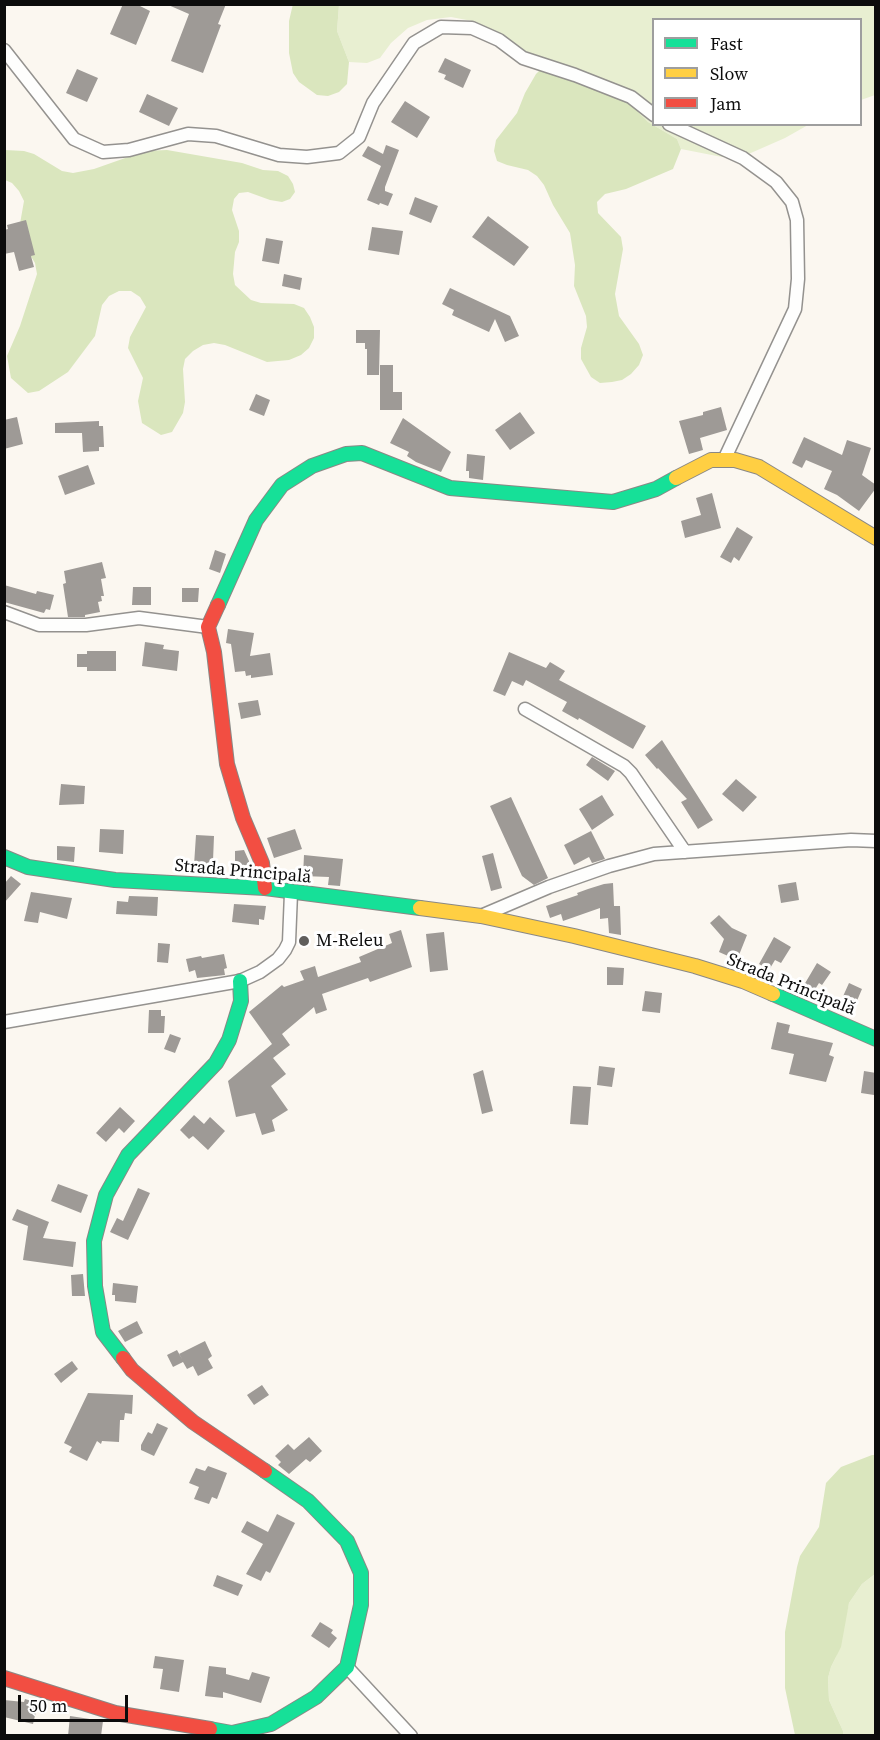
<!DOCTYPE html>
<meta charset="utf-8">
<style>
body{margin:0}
#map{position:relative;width:880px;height:1740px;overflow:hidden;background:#fbf7f0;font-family:"Source Serif 4",serif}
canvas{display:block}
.frame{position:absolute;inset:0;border:6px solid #0c0c0c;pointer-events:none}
.legend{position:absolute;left:652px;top:18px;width:210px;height:108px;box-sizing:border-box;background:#fff;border:2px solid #9e9e9e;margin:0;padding:8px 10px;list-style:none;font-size:18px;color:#0c0c0c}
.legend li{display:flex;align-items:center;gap:12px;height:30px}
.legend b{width:30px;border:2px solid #9e9e9e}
.scale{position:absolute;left:18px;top:1695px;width:110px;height:27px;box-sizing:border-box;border:3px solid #0c0c0c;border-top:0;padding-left:8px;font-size:18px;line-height:21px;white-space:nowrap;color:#0c0c0c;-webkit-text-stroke:4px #fff;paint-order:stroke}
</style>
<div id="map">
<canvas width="880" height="1740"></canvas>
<div class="frame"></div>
<ul class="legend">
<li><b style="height:8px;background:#16e098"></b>Fast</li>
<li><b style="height:8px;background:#ffcf43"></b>Slow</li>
<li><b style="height:8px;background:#f24e42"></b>Jam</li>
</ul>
<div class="scale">50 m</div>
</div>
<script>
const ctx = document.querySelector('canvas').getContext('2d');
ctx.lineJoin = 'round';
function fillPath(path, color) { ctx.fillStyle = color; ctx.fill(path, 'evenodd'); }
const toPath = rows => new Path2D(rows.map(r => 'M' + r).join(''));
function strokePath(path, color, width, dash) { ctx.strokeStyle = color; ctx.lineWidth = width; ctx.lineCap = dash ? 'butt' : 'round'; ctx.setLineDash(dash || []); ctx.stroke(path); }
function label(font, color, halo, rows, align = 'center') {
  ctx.font = font + ' "Source Serif 4",serif'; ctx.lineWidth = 6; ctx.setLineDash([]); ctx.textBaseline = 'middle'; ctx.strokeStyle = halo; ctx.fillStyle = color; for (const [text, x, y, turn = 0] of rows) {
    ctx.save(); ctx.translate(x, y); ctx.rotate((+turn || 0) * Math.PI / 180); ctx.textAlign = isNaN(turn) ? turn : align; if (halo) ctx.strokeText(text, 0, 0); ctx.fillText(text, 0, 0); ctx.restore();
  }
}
fillPath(toPath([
 [339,5,875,5,875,95,861,100,860,20,654,20,654,124,808,125,785,138,744,156,722,157,681,149,677,139,648,122,608,81,556,63,544,66,493,32,472,21,451,17,427,20,408,28,391,43,380,58,367,63,349,62,337,31],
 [875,1574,875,1735,843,1736,843,1731,829,1700,828,1678,831,1667,836,1657,849,1603,862,1584]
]), '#e8efd1');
fillPath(toPath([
 [293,4,339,5,337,31,349,62,347,84,339,92,328,96,317,95,299,82,293,73,289,53,289,21],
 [556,63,608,81,648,122,677,139,681,149,673,169,626,189,605,194,597,202,598,213,621,237,623,249,615,294,619,316,639,344,643,355,639,365,631,374,622,380,612,382,600,383,591,377,581,359,581,348,587,327,586,316,574,286,575,265,570,233,553,205,544,185,537,176,528,170,507,165,497,161,494,151,496,140,517,113,525,93,536,74,544,66],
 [5,150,24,151,34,154,62,171,73,173,94,169,145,151,167,150,242,163,263,170,278,171,288,176,293,184,295,192,290,199,282,202,270,200,248,192,239,193,234,199,232,210,239,231,239,242,235,252,233,274,235,285,251,300,261,303,294,304,304,308,310,317,314,327,314,338,309,348,301,355,289,360,267,362,225,345,214,343,203,345,193,351,185,359,183,369,185,402,183,413,172,432,161,435,142,423,138,401,143,378,128,348,130,337,146,307,140,297,131,291,119,291,109,296,102,305,95,336,68,372,39,391,28,393,11,378,7,356,20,326,37,274,35,263,18,235,24,201,19,191,12,183,5,180],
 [872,1455,876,1455,875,1574,862,1584,849,1603,841,1647,831,1667,828,1678,829,1700,843,1731,843,1735,795,1735,785,1688,785,1632,797,1567,800,1556,819,1527,826,1483,841,1467]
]), '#dae6be');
fillPath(toPath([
 [123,4,136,4,150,11,136,45,110,34],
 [166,4,226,4,218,24,221,25,203,73,171,61,189,14],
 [445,58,471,70,463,88,444,79,446,75,438,72],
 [77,69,98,78,87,102,66,93],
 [147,94,178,108,169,126,139,112],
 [405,101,430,117,417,138,391,122],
 [386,145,399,150,385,187,385,191,393,194,388,206,380,203,379,205,367,200,381,166,362,156,368,146,383,154],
 [415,197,438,206,431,223,409,214],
 [488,216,529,247,514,266,472,237],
 [26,220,35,255,31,256,34,267,19,271,14,252,4,254,4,230,8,229,7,225],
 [372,227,403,231,399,255,368,250],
 [266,238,283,241,279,264,262,261],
 [284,274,302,278,300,290,282,286],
 [450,288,510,316,519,336,505,342,495,319,489,332,452,315,454,310,442,304],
 [356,330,380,330,379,375,367,375,367,349,365,349,365,343,356,343],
 [380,365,393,365,393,392,402,392,402,410,380,410],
 [256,394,270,400,264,416,249,410],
 [721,407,727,430,700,438,703,450,689,454,679,421,703,415,703,412],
 [520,412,535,433,510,450,495,430],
 [17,417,23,444,4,449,4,420],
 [403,418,451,452,441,472,416,462,407,456,409,452,390,443],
 [99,421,99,426,103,426,104,447,99,447,99,451,83,452,82,433,55,433,55,423],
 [804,437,842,455,847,440,871,448,862,475,876,485,876,488,859,511,837,495,824,489,832,471,806,460,802,468,792,463],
 [467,454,485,456,483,480,469,478,469,471,466,471],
 [88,465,95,484,65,495,58,476],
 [712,493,721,528,685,538,681,521,701,515,696,498],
 [737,527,753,537,739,561,734,557,731,563,720,557],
 [215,550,226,554,220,573,209,569],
 [102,562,106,578,101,579,104,596,101,596,102,601,98,602,100,612,85,615,85,617,68,617,63,584,66,583,64,571],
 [4,585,36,594,37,591,54,595,50,610,46,609,44,613,4,602],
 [133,587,151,587,151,605,132,605],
 [182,588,199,588,198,602,182,602],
 [228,629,254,633,250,656,270,653,273,675,251,678,251,675,246,676,245,671,235,672,231,644,226,643],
 [145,642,164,645,163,649,179,651,177,671,142,666],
 [87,651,116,651,116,671,87,671,87,667,77,667,77,654,87,654],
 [509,652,546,668,550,662,565,671,559,680,646,726,633,749,579,718,578,720,562,711,567,702,526,680,523,686,512,681,505,696,493,691],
 [258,700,261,715,241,719,238,703],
 [662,740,713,820,698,829,681,802,687,799,658,768,657,769,645,755],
 [592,757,615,771,608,781,586,765],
 [736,779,757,797,743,812,722,794],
 [61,784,85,786,84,804,59,805],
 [602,795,614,815,592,830,579,809],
 [511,797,548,878,534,885,522,876,490,806],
 [100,829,124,830,123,854,99,852],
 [295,829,302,849,274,858,267,838],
 [591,831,605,859,592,863,589,857,574,865,564,845],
 [196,835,214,836,213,861,210,861,210,866,194,865],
 [57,846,75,847,74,862,57,860],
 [244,850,249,861,249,871,235,871,235,851],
 [493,853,502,888,491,891,482,856],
 [304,855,343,859,340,886,328,885,329,877,303,876],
 [11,876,21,884,4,903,4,884],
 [796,882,799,900,781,903,778,885],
 [613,883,614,906,620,906,621,935,609,933,608,918,600,919,600,908,563,921,561,914,550,918,546,906,578,895,577,893,588,889,604,884],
 [31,892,72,898,67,919,40,912,38,923,24,921],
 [129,896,158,897,157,916,116,914,117,901,128,902],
 [234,904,266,906,264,920,259,919,259,925,232,922],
 [719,915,732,928,747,935,737,960,719,952,724,939,710,923],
 [401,930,412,967,370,982,368,978,322,994,327,1010,316,1014,314,1007,282,1034,290,1045,273,1058,286,1074,271,1086,288,1110,272,1120,275,1131,262,1135,255,1113,236,1117,228,1081,272,1044,249,1012,282,985,284,987,304,980,300,971,315,966,318,977,361,962,359,957,392,943,389,934],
 [444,932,448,970,430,972,426,934],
 [774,937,791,947,781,963,775,960,769,970,759,964],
 [158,943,170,944,168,963,157,962],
 [224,954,227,968,224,969,225,975,197,978,195,970,189,972,186,959,201,956,202,958],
 [817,963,831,972,822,985,819,983,814,991,804,985],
 [607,967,624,968,623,985,607,985],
 [849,983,862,989,853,1010,840,1003],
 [645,991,662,993,660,1013,642,1011],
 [149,1010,161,1010,161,1016,165,1016,164,1033,148,1033],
 [777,1022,790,1025,788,1033,833,1043,829,1055,834,1057,826,1082,789,1074,794,1054,771,1049],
 [170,1034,181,1038,175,1053,164,1049],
 [599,1066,615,1068,612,1087,597,1085],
 [483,1070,493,1111,482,1114,473,1074],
 [864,1071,876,1073,874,1095,861,1093],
 [573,1086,591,1087,588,1125,570,1124],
 [120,1107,135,1121,124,1133,119,1128,106,1142,96,1133],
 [194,1115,204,1124,210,1117,225,1131,208,1150,193,1136,189,1139,180,1130],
 [58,1184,88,1195,81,1213,51,1201],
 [138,1188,150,1193,128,1240,110,1232,117,1218,123,1221],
 [17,1209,49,1222,43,1238,76,1242,73,1267,23,1260,28,1226,12,1220],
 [83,1274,85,1296,72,1296,71,1275],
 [113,1283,138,1286,136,1303,115,1301,115,1295,112,1295],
 [137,1321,143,1333,125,1342,118,1331],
 [205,1341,212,1356,208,1359,213,1368,198,1376,193,1366,187,1369,183,1362,173,1367,167,1355,177,1350,182,1359,179,1354],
 [72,1361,78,1369,61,1383,54,1374],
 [262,1385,269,1395,254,1405,247,1395],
 [88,1393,133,1395,132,1414,125,1413,124,1420,120,1420,119,1442,102,1441,101,1444,97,1441,87,1461,69,1452,72,1447,64,1443],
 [157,1423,168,1428,154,1456,141,1450,141,1445,148,1432,152,1434],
 [309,1437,322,1451,310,1462,306,1459,289,1474,278,1465,281,1462,275,1456,288,1444,294,1450],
 [208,1466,227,1473,217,1499,212,1497,209,1504,194,1499,199,1487,189,1483,196,1468,205,1471],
 [277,1514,295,1523,270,1573,266,1571,261,1581,246,1574,263,1544,241,1532,247,1521,268,1532],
 [217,1575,243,1585,238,1596,213,1586],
 [320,1622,333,1630,331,1633,337,1638,329,1648,311,1636],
 [155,1656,184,1660,179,1692,160,1689,163,1669,153,1668],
 [209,1666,226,1668,226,1674,249,1680,252,1672,270,1677,261,1703,223,1692,223,1698,205,1696],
 [25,1699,38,1703,33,1724,4,1717,4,1700,24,1702],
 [70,1716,103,1721,101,1736,68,1736]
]), '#9e9a96');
const street = toPath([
 [4,50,74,139,103,152,129,150,188,134,216,136,279,155,307,157,339,153,359,137,373,103,414,43,441,27,472,28,499,40,523,58,575,75,631,97,654,115],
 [669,124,743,158,776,182,792,202,797,220,798,279,795,309,724,460],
 [4,612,39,625,86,625,139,618,208,627],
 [525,709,624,766,631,773,685,852],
 [481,916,549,887,609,866,654,854,851,840,876,841],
 [4,1022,240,981,260,972,278,959,285,950,289,942,291,893],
 [347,1667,411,1736]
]);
const fast = toPath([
 [218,605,256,520,282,485,312,466,346,454,362,453,450,488,613,502,656,489,676,478],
 [4,857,28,867,115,880,265,888,420,908],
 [773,994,876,1039],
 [123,1358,103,1332,95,1286,94,1241,106,1195,128,1155,216,1063,229,1040,241,1001,240,981],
 [210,1729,232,1733,271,1724,316,1697,347,1667,361,1605,361,1573,347,1541,308,1501,265,1471]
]);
const slow = toPath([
 [676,478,711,460,735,460,759,467,876,538],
 [420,908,481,916,574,936,695,966,743,981,773,994]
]);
const jam = toPath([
 [218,605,208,627,214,652,227,764,243,818,262,863,265,888],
 [123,1358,132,1370,193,1422,265,1471],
 [4,1678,115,1713,210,1729]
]);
strokePath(street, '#94928f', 15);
strokePath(fast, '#8a8885', 16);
strokePath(slow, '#8a8885', 16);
strokePath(jam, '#8a8885', 16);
strokePath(street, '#fefefd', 12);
strokePath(fast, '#16e098', 14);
strokePath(slow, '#ffcf43', 14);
strokePath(jam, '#f24e42', 14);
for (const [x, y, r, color] of [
 [304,941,6,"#605e5c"]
]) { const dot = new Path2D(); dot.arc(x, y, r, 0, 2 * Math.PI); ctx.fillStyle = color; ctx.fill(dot); strokePath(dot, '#fff', 2); }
label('18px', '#0c0c0c', '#fff', [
 ["Strada Principală",243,872,5],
 ["Strada Principală",791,985,22]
]);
label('18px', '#0c0c0c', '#fff', [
 ["M-Releu",316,941]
], 'left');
</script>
